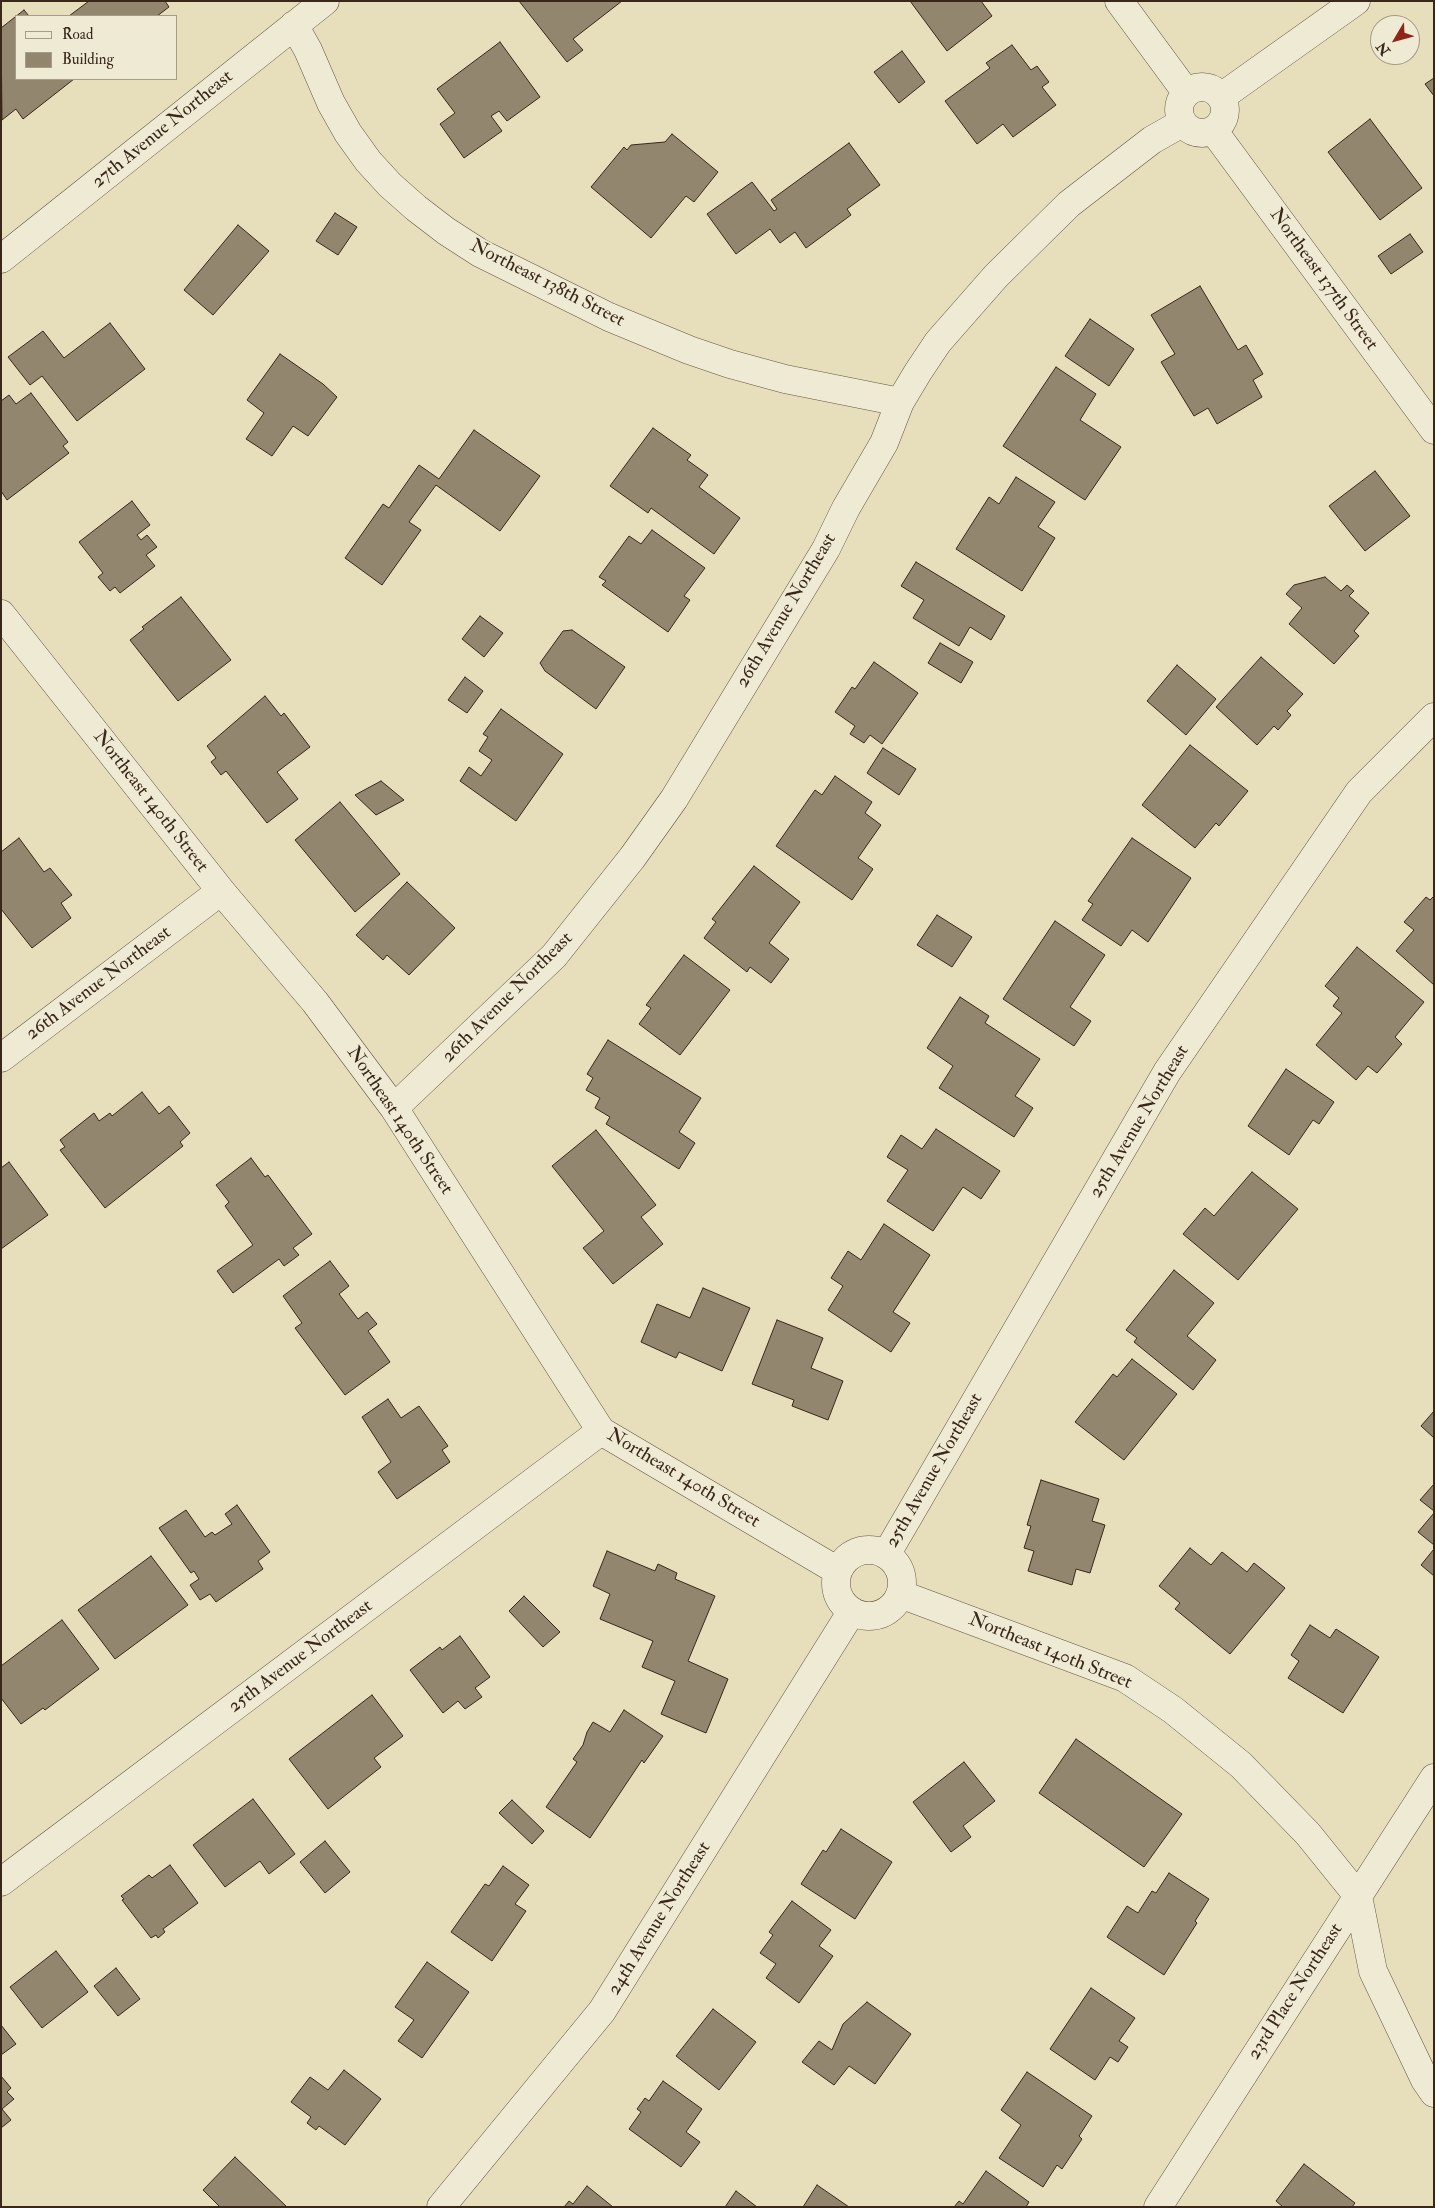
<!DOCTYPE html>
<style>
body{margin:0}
#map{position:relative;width:1435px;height:2208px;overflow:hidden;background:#e7debc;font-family:"IM FELL Double Pica",serif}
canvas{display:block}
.frame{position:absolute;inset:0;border:2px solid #39271a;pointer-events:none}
.legend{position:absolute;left:15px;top:15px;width:162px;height:65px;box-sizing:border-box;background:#efead3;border:1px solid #a69c89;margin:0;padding:6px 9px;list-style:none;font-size:15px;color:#39271a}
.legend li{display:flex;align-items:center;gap:10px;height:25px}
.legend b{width:25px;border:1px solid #a69c89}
.north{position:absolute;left:1370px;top:15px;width:50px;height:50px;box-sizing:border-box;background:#efead3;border:1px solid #a69c89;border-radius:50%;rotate:233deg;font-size:14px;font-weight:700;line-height:20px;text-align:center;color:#39271a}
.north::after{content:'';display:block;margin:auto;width:18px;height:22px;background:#8f2418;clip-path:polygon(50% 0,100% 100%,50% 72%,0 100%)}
</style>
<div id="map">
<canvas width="1435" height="2208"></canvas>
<div class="frame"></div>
<ul class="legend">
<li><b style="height:6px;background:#efead3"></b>Road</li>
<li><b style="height:14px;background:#93866e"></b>Building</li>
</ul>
<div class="north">N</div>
</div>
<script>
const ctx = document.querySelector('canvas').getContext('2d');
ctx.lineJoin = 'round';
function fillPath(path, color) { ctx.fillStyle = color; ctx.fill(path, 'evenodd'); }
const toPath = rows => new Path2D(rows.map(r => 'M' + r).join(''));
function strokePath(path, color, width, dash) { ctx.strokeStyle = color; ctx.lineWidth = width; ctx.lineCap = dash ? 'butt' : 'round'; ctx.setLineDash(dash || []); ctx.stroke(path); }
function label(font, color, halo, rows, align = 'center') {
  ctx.font = font + ' "IM FELL Double Pica",serif'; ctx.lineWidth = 4; ctx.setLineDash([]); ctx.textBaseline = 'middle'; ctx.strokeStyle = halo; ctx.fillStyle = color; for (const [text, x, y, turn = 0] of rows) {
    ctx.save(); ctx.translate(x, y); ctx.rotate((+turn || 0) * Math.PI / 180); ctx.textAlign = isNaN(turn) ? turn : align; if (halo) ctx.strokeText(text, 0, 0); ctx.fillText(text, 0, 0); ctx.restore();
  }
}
const building = toPath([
 [89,1,165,1,169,7,157,16,69,16,89,1],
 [519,1,622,1,573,39,583,50,567,62,519,1],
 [910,1,981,1,992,16,947,51,910,1],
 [24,10,29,16,16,16,16,79,74,79,23,119,16,109,2,120,1,28,24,10],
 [500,42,540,97,507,121,499,111,491,116,502,131,464,158,440,124,455,113,437,89,500,42],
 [1012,45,1031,70,1037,66,1049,82,1042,87,1056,105,1013,137,1003,124,977,144,945,101,990,68,986,63,1012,45],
 [902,51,925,82,899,103,874,72,902,51],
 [1434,78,1434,96,1425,84,1434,78],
 [1370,119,1422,188,1380,220,1328,152,1370,119],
 [672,134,718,172,694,202,686,196,651,238,591,187,624,147,627,150,631,145,665,142,672,134],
 [849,143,880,185,847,209,851,215,806,248,795,232,780,243,770,229,736,254,707,214,752,182,774,211,777,209,771,200,849,143],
 [335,213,357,227,338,255,316,241,335,213],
 [238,225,269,251,213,315,184,290,238,225],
 [1410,234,1423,252,1391,274,1378,256,1410,234],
 [1200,286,1238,350,1246,345,1263,374,1253,380,1262,397,1217,424,1208,408,1194,416,1161,362,1175,354,1151,315,1200,286],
 [1090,319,1134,349,1109,386,1065,356,1090,319],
 [110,323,145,369,77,421,42,376,30,385,8,357,43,331,64,358,110,323],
 [280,354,323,384,337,397,308,436,293,426,272,456,246,439,264,413,247,400,280,354],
 [1056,367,1096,394,1080,420,1121,447,1085,500,1003,446,1056,367],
 [31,393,68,442,63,446,69,453,7,500,1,491,1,401,9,395,16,404,31,393],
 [653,428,691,455,687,460,708,475,699,487,740,518,714,554,651,508,648,513,610,486,653,428],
 [474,430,540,476,500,531,436,485,409,522,421,530,382,585,345,558,383,504,389,508,419,465,439,479,474,430],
 [1375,471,1410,516,1365,551,1329,506,1375,471],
 [1016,477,1055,502,1038,527,1055,538,1022,591,956,549,989,497,999,504,1016,477],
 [132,501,150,525,137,535,141,540,147,535,157,547,146,555,155,566,120,593,115,587,110,591,98,577,103,573,79,542,132,501],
 [652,530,705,568,684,596,690,600,668,632,602,585,606,581,599,577,629,536,641,544,652,530],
 [916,562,1005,616,991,640,970,627,959,646,913,618,924,600,901,586,916,562],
 [1325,577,1341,591,1347,585,1354,591,1349,596,1369,613,1354,631,1359,636,1334,664,1289,624,1302,608,1286,594,1294,585,1325,577],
 [181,597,231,660,178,701,130,640,144,629,142,627,181,597],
 [480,616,503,633,484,657,462,639,480,616],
 [572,630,625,667,596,709,545,671,540,663,563,631,572,630],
 [940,643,973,662,961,683,928,663,940,643],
 [1261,657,1303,694,1287,711,1291,715,1278,730,1274,726,1257,745,1216,707,1261,657],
 [874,662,918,693,882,744,870,735,864,743,850,734,855,726,835,712,852,687,855,689,874,662],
 [1177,665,1216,699,1186,735,1147,701,1177,665],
 [465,677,483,691,467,713,448,700,465,677],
 [265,696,281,716,284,713,310,747,277,772,298,799,267,823,226,771,221,775,211,762,216,758,207,746,265,696],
 [501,709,563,754,516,821,460,781,469,767,481,776,492,760,479,751,488,737,483,734,501,709],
 [1190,745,1248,791,1219,826,1216,823,1195,848,1142,805,1190,745],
 [883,748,916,769,899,795,867,773,883,748],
 [835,776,872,802,865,813,881,825,858,858,873,869,852,900,776,846,815,790,822,795,835,776],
 [381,781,404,800,376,815,355,795,381,781],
 [340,802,400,874,355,912,295,840,340,802],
 [19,838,44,872,50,868,72,895,61,903,71,918,32,948,1,909,1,852,19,838],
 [1132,838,1191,878,1148,942,1132,930,1121,946,1082,920,1093,904,1088,901,1132,838],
 [754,866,800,902,769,943,789,959,771,983,750,967,747,972,704,938,716,922,712,919,754,866],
 [407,882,455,928,409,975,387,955,383,960,356,935,407,882],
 [1434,896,1434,985,1396,951,1414,930,1404,922,1426,897,1430,900,1434,896],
 [937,915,972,937,952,967,917,945,937,915],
 [1055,921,1105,955,1070,1007,1091,1021,1074,1046,1003,999,1055,921],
 [1357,947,1424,1002,1395,1037,1402,1044,1377,1073,1368,1066,1356,1080,1316,1045,1342,1013,1333,1006,1339,998,1325,986,1357,947],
 [684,955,730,990,680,1055,639,1024,651,1008,646,1005,684,955],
 [960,997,989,1016,985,1023,1040,1059,1015,1096,1033,1108,1014,1137,939,1088,953,1066,927,1048,960,997],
 [608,1040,701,1098,679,1132,695,1143,679,1169,606,1124,610,1117,595,1108,600,1098,586,1090,593,1078,587,1074,608,1040],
 [1286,1069,1334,1102,1319,1124,1313,1120,1289,1155,1248,1126,1286,1069],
 [142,1092,159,1114,169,1106,190,1133,180,1142,183,1146,105,1208,60,1150,65,1147,60,1140,94,1113,99,1121,110,1113,112,1116,142,1092],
 [936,1129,1000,1171,981,1199,963,1187,933,1231,887,1201,908,1170,887,1157,901,1135,922,1149,936,1129],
 [596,1130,656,1205,641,1217,663,1244,613,1284,583,1248,604,1231,552,1166,596,1130],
 [251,1158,265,1177,268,1175,312,1234,293,1248,299,1255,284,1266,279,1259,233,1293,217,1271,253,1245,225,1206,229,1202,216,1185,251,1158],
 [9,1162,48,1215,1,1249,1,1168,9,1162],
 [1252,1172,1298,1209,1238,1280,1183,1234,1205,1208,1214,1216,1252,1172],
 [884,1224,930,1255,893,1312,910,1323,891,1352,828,1310,843,1286,831,1278,848,1251,861,1260,884,1224],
 [330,1261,349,1286,339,1294,358,1319,367,1312,377,1324,368,1331,390,1362,345,1395,295,1328,302,1323,283,1296,330,1261],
 [1174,1270,1214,1303,1187,1336,1216,1360,1193,1390,1134,1342,1137,1338,1126,1330,1174,1270],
 [703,1288,750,1308,722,1371,679,1352,676,1358,641,1342,657,1304,690,1318,703,1288],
 [777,1320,823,1338,811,1368,843,1381,828,1420,792,1406,794,1400,752,1384,777,1320],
 [1132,1359,1177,1394,1124,1460,1075,1422,1113,1374,1117,1377,1132,1359],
 [388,1399,401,1418,419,1406,448,1446,442,1450,450,1462,397,1499,378,1472,391,1462,362,1417,388,1399],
 [1434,1411,1434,1438,1421,1426,1434,1411],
 [1041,1480,1099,1499,1092,1521,1105,1525,1090,1573,1076,1569,1072,1585,1028,1571,1034,1551,1024,1548,1031,1526,1027,1525,1041,1480],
 [1434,1484,1434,1511,1420,1500,1434,1484],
 [237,1505,270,1552,258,1561,263,1569,216,1602,210,1594,200,1600,190,1585,199,1579,194,1571,191,1573,159,1528,186,1510,205,1537,212,1532,215,1535,232,1524,225,1514,237,1505],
 [1434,1513,1434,1545,1418,1532,1434,1513],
 [1190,1548,1211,1565,1222,1552,1247,1572,1254,1563,1285,1588,1230,1654,1175,1609,1180,1603,1159,1586,1190,1548],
 [1434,1549,1434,1576,1421,1565,1434,1549],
 [607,1551,655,1571,658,1564,677,1573,675,1579,715,1596,688,1661,728,1679,706,1733,661,1714,675,1681,642,1667,653,1641,600,1619,610,1594,593,1586,607,1551],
 [151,1556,188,1605,115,1659,78,1610,151,1556],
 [524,1596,560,1632,543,1647,509,1611,524,1596],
 [62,1620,99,1669,45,1710,43,1708,21,1724,1,1698,1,1666,62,1620],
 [1310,1625,1330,1638,1336,1629,1379,1657,1343,1713,1288,1678,1299,1661,1291,1655,1310,1625],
 [460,1636,490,1677,475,1688,482,1697,465,1709,458,1701,443,1713,410,1670,440,1647,442,1650,460,1636],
 [372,1695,403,1736,374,1758,381,1767,328,1809,289,1759,372,1695],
 [624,1710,663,1736,644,1763,642,1760,590,1838,546,1807,577,1762,573,1759,583,1745,587,1732,593,1722,610,1732,624,1710],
 [1076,1739,1182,1814,1144,1867,1039,1793,1076,1739],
 [964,1762,995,1801,963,1826,971,1837,951,1852,913,1802,964,1762],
 [253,1799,295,1854,269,1874,260,1861,225,1887,193,1845,253,1799],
 [512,1800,544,1831,532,1844,499,1813,512,1800],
 [841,1829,892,1862,855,1919,801,1884,823,1850,826,1852,841,1829],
 [325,1841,350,1872,325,1893,300,1862,325,1841],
 [170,1865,198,1903,163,1929,165,1932,158,1938,156,1935,151,1938,122,1900,124,1899,121,1896,149,1875,152,1878,170,1865],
 [503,1866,529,1885,515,1904,526,1911,492,1961,451,1932,485,1884,489,1886,503,1866],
 [1169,1873,1209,1899,1195,1921,1197,1923,1164,1975,1107,1937,1127,1906,1138,1913,1152,1891,1156,1893,1169,1873],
 [792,1901,831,1930,819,1946,833,1956,799,2003,766,1978,776,1964,760,1953,773,1935,769,1932,792,1901],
 [56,1951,88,1992,42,2028,10,1987,56,1951],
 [427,1962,469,1992,422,2058,398,2041,414,2020,395,2007,427,1962],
 [116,1968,140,1999,118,2016,94,1986,116,1968],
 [1091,1988,1135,2018,1119,2041,1128,2047,1118,2062,1110,2057,1095,2080,1050,2049,1091,1988],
 [867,2002,911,2034,875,2084,849,2066,834,2085,802,2062,819,2041,832,2050,843,2024,867,2002],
 [713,2009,756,2042,719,2090,676,2056,713,2009],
 [1,2025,16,2044,1,2055,1,2025],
 [344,2070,381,2099,345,2145,319,2126,316,2130,307,2123,311,2117,291,2102,310,2077,328,2090,344,2070],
 [1027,2072,1092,2116,1079,2136,1082,2139,1062,2169,1057,2165,1043,2187,999,2158,1021,2125,1001,2110,1027,2072],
 [1,2076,11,2088,7,2092,14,2099,2,2109,11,2120,1,2128,1,2076],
 [663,2081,702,2109,686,2132,700,2142,681,2167,629,2129,641,2112,637,2109,645,2098,649,2101,663,2081],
 [235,2157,287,2207,220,2207,203,2190,235,2157],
 [1304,2164,1355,2203,1352,2207,1283,2207,1276,2201,1304,2164],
 [986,2171,1029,2202,1026,2207,954,2207,959,2201,963,2204,986,2171],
 [817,2185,849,2207,803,2207,817,2185],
 [587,2186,613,2207,564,2207,569,2201,573,2204,587,2186],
 [736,2191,757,2207,725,2207,736,2191]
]);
fillPath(building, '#93866e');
strokePath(building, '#39271a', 1);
const minor = toPath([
 [1119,1,1186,92],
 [294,25,308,50,331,103,348,133,368,161,390,185,416,208,446,231,480,253,609,317,689,350,730,364,785,379,900,402],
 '1179 110a23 23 0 1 1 46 0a23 23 0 1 1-46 0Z',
 [1221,97,1356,1],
 [1213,130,1434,430],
 [1,259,325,1],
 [1,614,221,891,315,1002,394,1108,601,1431,838,1571],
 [1,1058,221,891],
 [394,1108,554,956,632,858,674,799,826,549,846,508,884,443,900,402,918,372,938,342,996,276,1069,204,1152,140,1182,123],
 '836 1583a33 33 0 1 1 66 0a33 33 0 1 1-66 0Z',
 [886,1555,1167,1072,1359,792,1434,717],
 [900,1594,1125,1678,1173,1710,1241,1765,1308,1834,1358,1896,1373,1971,1425,2080,1434,2093],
 [1,1882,601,1431],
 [441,2207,602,2011,852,1611],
 [1158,2207,1434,1778]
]);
strokePath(minor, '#645542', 29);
strokePath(minor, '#efead3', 28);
label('19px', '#39271a', '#efead3', [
 ["27th Avenue Northeast",163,130,-39],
 ["Northeast 137th Street",1323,280,54],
 ["Northeast 138th Street",547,284,27],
 ["26th Avenue Northeast",787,611,-59],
 ["Northeast 140th Street",150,802,52],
 ["26th Avenue Northeast",99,984,-37],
 ["26th Avenue Northeast",508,998,-45],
 ["Northeast 140th Street",399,1121,56],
 ["25th Avenue Northeast",1140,1122,-59],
 ["25th Avenue Northeast",935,1471,-60],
 ["Northeast 140th Street",683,1479,31],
 ["Northeast 140th Street",1050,1652,22],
 ["25th Avenue Northeast",301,1657,-37],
 ["24th Avenue Northeast",660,1919,-58],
 ["23rd Place Northeast",1296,1992,-57]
]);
</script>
